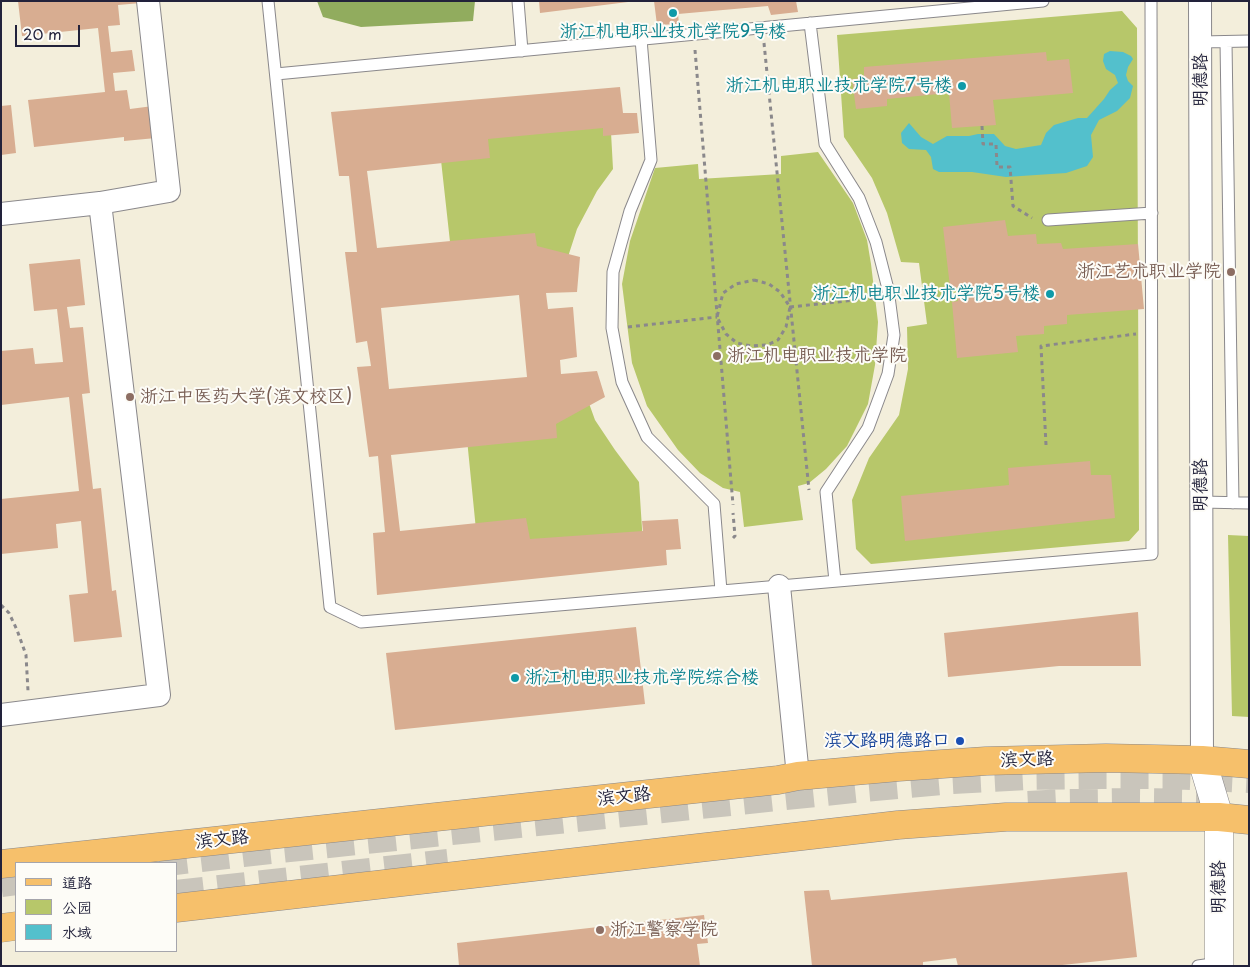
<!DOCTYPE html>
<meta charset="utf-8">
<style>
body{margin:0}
#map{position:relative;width:1250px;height:967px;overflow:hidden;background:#f3eedb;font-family:"Playpen Sans","LXGW WenKai TC",sans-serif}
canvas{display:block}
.frame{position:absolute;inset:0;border:2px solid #22223b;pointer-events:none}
.legend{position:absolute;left:15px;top:862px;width:162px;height:90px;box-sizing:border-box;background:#fdfcf7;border:1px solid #a5a5ac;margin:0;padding:6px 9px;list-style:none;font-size:15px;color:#22223b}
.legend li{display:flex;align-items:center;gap:10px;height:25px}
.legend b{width:25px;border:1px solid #a5a5ac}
.scale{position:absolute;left:15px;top:25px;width:65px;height:22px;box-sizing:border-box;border:2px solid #22223b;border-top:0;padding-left:6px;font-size:15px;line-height:18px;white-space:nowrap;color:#22223b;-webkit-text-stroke:4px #fdfcf7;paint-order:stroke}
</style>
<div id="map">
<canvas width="1250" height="967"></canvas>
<div class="frame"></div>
<ul class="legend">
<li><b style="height:6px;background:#f6c06b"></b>道路</li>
<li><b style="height:14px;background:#b7c76a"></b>公园</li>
<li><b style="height:14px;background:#53c0cc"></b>水域</li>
</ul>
<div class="scale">20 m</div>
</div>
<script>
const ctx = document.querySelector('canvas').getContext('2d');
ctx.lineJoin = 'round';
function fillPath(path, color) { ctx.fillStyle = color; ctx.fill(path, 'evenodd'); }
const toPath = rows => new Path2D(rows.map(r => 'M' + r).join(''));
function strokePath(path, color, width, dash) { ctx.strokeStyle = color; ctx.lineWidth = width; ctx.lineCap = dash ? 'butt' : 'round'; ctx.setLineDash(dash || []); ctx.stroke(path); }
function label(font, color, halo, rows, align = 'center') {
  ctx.font = font + ' "Playpen Sans","LXGW WenKai TC",sans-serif'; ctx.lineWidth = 4; ctx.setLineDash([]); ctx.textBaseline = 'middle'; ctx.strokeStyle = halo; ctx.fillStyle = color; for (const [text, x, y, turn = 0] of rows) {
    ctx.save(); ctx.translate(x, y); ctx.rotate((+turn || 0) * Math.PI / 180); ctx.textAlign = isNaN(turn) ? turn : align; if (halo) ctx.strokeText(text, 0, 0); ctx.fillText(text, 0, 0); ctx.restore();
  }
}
fillPath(toPath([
 [1122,11,1137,28,1139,530,1129,541,871,564,856,549,852,500,869,458,899,415,908,369,907,327,927,324,919,263,901,262,887,213,872,178,844,137,837,35],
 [610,114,613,169,597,191,577,229,565,266,453,269,438,133],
 [818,152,853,203,867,240,871,264,878,322,875,365,868,404,847,446,826,469,809,483,798,486,803,520,744,527,740,492,723,488,700,473,678,450,647,406,632,363,622,284,630,241,655,168,698,164,699,179,781,174,781,156],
 [586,395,595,420,615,450,639,482,643,544,478,550,464,409],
 [1228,535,1249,536,1249,717,1232,716]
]), '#b7c76a');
fillPath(toPath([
 [317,1,475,1,473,21,361,27,323,17]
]), '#91ac5e');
fillPath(toPath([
 [1110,51,1123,52,1131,56,1133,59,1128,67,1126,75,1128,81,1133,86,1130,98,1117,111,1099,120,1091,135,1093,157,1087,166,1066,173,1006,177,972,172,939,172,933,169,931,157,926,150,909,149,902,143,901,133,909,123,921,137,933,144,947,136,969,136,978,134,994,134,1005,146,1016,149,1041,145,1046,133,1054,125,1078,118,1087,118,1104,99,1110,90,1118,83,1115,75,1106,69,1103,61,1104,54]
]), '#53c0cc');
fillPath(toPath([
 [18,1,141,1,141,3,118,5,120,25,108,26,111,52,132,50,135,71,113,73,115,91,127,90,130,109,153,106,156,138,124,141,124,137,34,147,28,100,105,92,98,28,22,36],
 [539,1,628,1,628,2,540,13],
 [654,1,796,1,798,12,771,15,768,6,678,14,679,24,657,25],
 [1046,52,1047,61,1069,59,1073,93,993,100,996,125,952,128,949,93,887,99,887,106,856,109,852,79,864,78,864,67],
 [620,87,623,113,637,113,639,133,603,136,603,128,488,139,490,158,367,171,377,248,535,233,537,246,580,257,577,292,546,293,548,309,573,307,577,357,560,360,561,374,597,371,605,397,556,424,557,438,391,455,400,531,526,518,530,539,643,531,642,521,678,519,681,549,666,550,667,565,377,595,373,533,385,532,378,456,369,457,357,367,371,366,367,341,356,343,345,252,357,252,349,176,339,176,331,112],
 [519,295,527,377,389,389,381,308],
 [11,105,16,153,1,155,1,106],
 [1005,220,1008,236,1036,234,1037,244,1061,243,1063,249,1138,244,1144,309,1067,315,1067,324,1044,326,1044,334,1016,336,1018,352,957,358,952,302,958,301,957,287,950,287,943,227],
 [80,259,85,305,67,307,70,328,83,327,90,393,82,394,93,489,101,488,112,591,116,590,122,637,74,642,69,595,88,593,81,521,56,524,58,548,1,554,1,499,79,491,69,397,1,405,1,351,33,348,35,364,63,362,57,309,34,311,29,264],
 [1090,461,1091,475,1111,475,1115,518,905,541,901,496,1009,485,1008,468],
 [1138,612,1141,666,1059,666,948,677,944,633],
 [636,627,645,704,395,730,386,653],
 [1127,872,1137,957,1053,966,958,966,956,958,923,962,923,966,812,966,804,891,829,890,831,900],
 [704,915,708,943,697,944,700,966,459,966,457,943]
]), '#d8ad91');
strokePath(toPath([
 [1028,805,1066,803,1132,802,1202,803,1237,805],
 [159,863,243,853,863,788,952,780,1027,776,1103,775,1169,775,1249,779],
 [1,883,16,881],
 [176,894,448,863]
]), '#c9c5bb', 28, [28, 14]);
const service = toPath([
 [268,1,330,607,361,622,1152,554,1151,1],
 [518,1,522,51],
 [810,23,825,144,859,198,876,242,888,289,894,335,888,374,868,428,826,492,835,581],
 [641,39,651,160,630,211,613,272,612,328,622,382,647,437,714,504,721,591],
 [1201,42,1249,41],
 [1226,42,1233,503],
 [276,74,1043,1],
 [1048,220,1152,213],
 [1201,502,1249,503],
 [1198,966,1219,963]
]);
const minor = toPath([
 [1200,1,1202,760],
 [100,203,169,191,148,1],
 [1,214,100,203,159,695,1,715],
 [779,586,798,776]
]);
const tertiary = toPath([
 [1202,760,1219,817,1219,966]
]);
const primary = toPath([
 [1,864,778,780,798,776,898,767,986,761,1106,758,1202,760,1249,764],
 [176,908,898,825,1006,817,1219,817,1249,820],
 [1,928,16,926]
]);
strokePath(service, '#8a888b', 13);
strokePath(minor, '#8a888b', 24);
strokePath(tertiary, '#8a888b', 29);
strokePath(primary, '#8a888b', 29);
strokePath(toPath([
 [764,43,809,490],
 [695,50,733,505],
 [982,126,983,144,996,144,997,167,1010,167,1013,206,1032,218],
 [754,280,769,284,780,292,790,307,786,327,778,340,767,345,751,346,737,343,726,334,717,317,723,293,736,284,754,280],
 [790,307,874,298],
 [628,327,717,317],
 [1046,445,1041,346,1136,334],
 [733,538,735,536,733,513],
 [1,605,9,613,17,630,26,655,28,691]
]), '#8a888b', 3, [4, 4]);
strokePath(service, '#fff', 11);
strokePath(minor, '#fff', 22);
strokePath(tertiary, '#fff', 28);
strokePath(primary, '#f6c06b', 28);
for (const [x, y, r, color] of [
 [673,13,5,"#0f9aa8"],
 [962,86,5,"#0f9aa8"],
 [1231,272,5,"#8d6e63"],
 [1050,294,5,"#0f9aa8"],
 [717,356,5,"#8d6e63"],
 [130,397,5,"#8d6e63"],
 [515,678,5,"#0f9aa8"],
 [960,741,5,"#1a4fb4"],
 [600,930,5,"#8d6e63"]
]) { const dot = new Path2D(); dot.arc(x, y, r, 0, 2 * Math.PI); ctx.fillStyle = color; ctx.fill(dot); strokePath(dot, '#fdfcf7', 2); }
label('18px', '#0d838f', '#fdfcf7', [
 ["浙江机电职业技术学院9号楼",673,32,"center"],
 ["浙江机电职业技术学院7号楼",952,86],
 ["浙江机电职业技术学院5号楼",1040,294],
 ["浙江机电职业技术学院综合楼",525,678,"left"]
], 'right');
label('18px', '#22223b', '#fdfcf7', [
 ["明德路",1201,80,-90],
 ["明德路",1201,485,-90],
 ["滨文路",1027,760,-2],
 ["滨文路",624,797,-6],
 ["滨文路",222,840,-6],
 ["明德路",1219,887,-90]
]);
label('18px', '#785e54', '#fdfcf7', [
 ["浙江艺术职业学院",1221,272,"right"],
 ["浙江机电职业技术学院",727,356],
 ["浙江中医药大学(滨文校区)",140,397],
 ["浙江警察学院",610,930]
], 'left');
label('18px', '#164399', '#fdfcf7', [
 ["滨文路明德路口",950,741]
], 'right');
</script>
